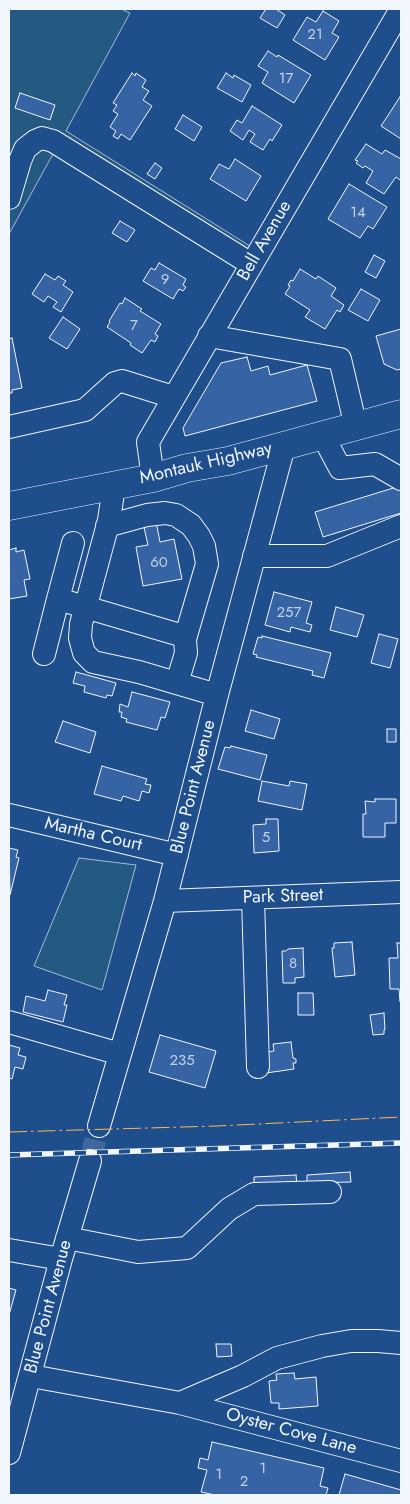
<!DOCTYPE html>
<style>
body{margin:0}
#map{position:relative;width:410px;height:1504px;overflow:hidden;background:#1f4e8c;font-family:Jost,sans-serif}
canvas{display:block}
.frame{position:absolute;inset:0;border:10px solid #f2f6ff;pointer-events:none}
</style>
<div id="map">
<canvas width="410" height="1504"></canvas>
<div class="frame"></div>
</div>
<script>
const ctx = document.querySelector('canvas').getContext('2d');
ctx.lineJoin = 'round';
function fillPath(path, color) { ctx.fillStyle = color; ctx.fill(path, 'evenodd'); }
const toPath = rows => new Path2D(rows.map(r => 'M' + r).join(''));
function strokePath(path, color, width, dash) { ctx.strokeStyle = color; ctx.lineWidth = width; ctx.lineCap = dash ? 'butt' : 'round'; ctx.setLineDash(dash || []); ctx.stroke(path); }
function label(font, color, halo, rows, align = 'center') {
  ctx.font = font + ' Jost,sans-serif'; ctx.lineWidth = 4; ctx.setLineDash([]); ctx.textBaseline = 'middle'; ctx.strokeStyle = halo; ctx.fillStyle = color; for (const [text, x, y, turn = 0] of rows) {
    ctx.save(); ctx.translate(x, y); ctx.rotate((+turn || 0) * Math.PI / 180); ctx.textAlign = isNaN(turn) ? turn : align; if (halo) ctx.strokeText(text, 0, 0); ctx.fillText(text, 0, 0); ctx.restore();
  }
}
const green = toPath([
 [9,9,121,9,130,13,66,131,253,248,240,270,53,154,9,234,9,9],
 [79,858,136,865,102,990,34,966,79,858]
]);
fillPath(green, '#245a82');
strokePath(green, '#a8bbd7', 1);
const building = toPath([
 [266,9,276,9,285,15,277,28,260,18,266,9],
 [323,11,339,21,332,33,339,37,325,60,293,40,307,17,316,22,323,11],
 [268,51,277,57,278,55,311,75,294,103,262,83,268,72,258,66,268,51],
 [132,73,135,76,136,73,146,80,142,87,149,91,143,100,152,106,130,140,121,134,118,139,113,136,116,131,110,127,118,114,113,111,117,105,113,103,132,73],
 [226,73,233,78,234,75,251,85,242,102,217,88,226,73],
 [20,93,55,105,50,120,15,108,20,93],
 [400,97,401,98,401,139,381,126,400,97],
 [252,106,282,125,272,141,270,139,263,150,250,142,255,134,249,130,243,140,230,131,237,120,242,123,252,106],
 [183,115,202,127,194,141,175,129,183,115],
 [366,144,382,154,385,150,401,159,401,179,400,180,396,177,384,194,366,183,373,171,365,166,363,168,356,163,358,161,355,160,366,144],
 [235,159,261,176,246,201,210,179,219,164,229,169,235,159],
 [155,163,162,168,155,179,147,174,155,163],
 [349,184,387,207,373,229,368,226,360,238,328,219,349,184],
 [120,221,135,230,127,242,112,233,120,221],
 [374,255,385,261,376,278,365,272,374,255],
 [159,263,186,279,183,285,186,287,183,291,179,289,173,299,143,281,151,268,155,270,159,263],
 [300,269,316,279,318,276,336,288,331,296,344,305,340,312,337,310,325,329,305,317,310,310,285,294,290,286,288,285,291,280,293,281,300,269],
 [45,274,55,280,58,276,66,281,63,285,73,292,61,312,53,307,57,302,48,296,44,302,32,294,45,274],
 [361,289,380,300,368,321,348,310,361,289],
 [125,298,142,309,140,311,161,324,155,334,158,336,155,342,151,340,142,353,130,345,131,343,107,327,110,322,109,321,120,303,122,304,125,298],
 [63,317,80,329,67,349,49,338,63,317],
 [401,329,401,369,397,370,384,364,376,336,401,329],
 [12,338,22,388,12,390,12,393,9,393,9,339,12,338],
 [247,357,251,371,268,366,270,375,307,365,317,401,185,436,183,428,221,363,247,357],
 [400,486,401,492,401,513,323,537,315,512,400,486],
 [156,521,160,542,174,539,182,579,143,586,136,547,148,545,143,523,156,521],
 [16,548,16,552,24,550,30,579,24,580,27,596,9,599,9,550,16,548],
 [274,592,312,602,306,623,312,625,310,632,291,627,290,632,265,625,274,592],
 [336,607,364,615,357,637,330,630,336,607],
 [379,634,398,639,390,668,371,663,379,634],
 [262,636,331,653,324,678,312,675,313,671,256,657,257,655,253,654,258,637,262,638,262,636],
 [76,672,116,683,112,696,107,695,106,698,84,692,85,686,73,683,76,672],
 [132,692,170,702,165,718,161,717,157,730,126,722,127,719,121,717,122,712,119,712,120,704,128,707,132,692],
 [251,710,280,719,274,739,245,731,251,710],
 [63,721,96,732,90,753,55,742,63,721],
 [387,729,396,729,396,742,387,742,387,729],
 [231,746,267,755,260,780,218,769,225,747,230,748,231,746],
 [102,766,147,779,145,784,151,785,149,793,142,791,139,801,123,796,121,801,94,794,102,766],
 [262,781,289,786,290,781,307,784,302,810,258,801,262,781],
 [375,799,396,799,396,823,385,823,385,837,363,837,363,814,366,814,365,801,375,802,375,799],
 [266,819,278,819,279,851,254,853,253,825,266,824,266,819],
 [9,848,18,850,16,857,19,858,10,895,9,848],
 [352,942,355,975,335,977,332,948,334,948,334,943,352,942],
 [397,943,401,943,401,1002,400,1002,399,989,390,989,389,958,398,958,397,943],
 [303,948,304,977,295,978,295,983,283,983,282,951,286,951,288,949,303,948],
 [48,990,67,995,64,1005,67,1005,63,1022,23,1012,26,996,45,1001,48,990],
 [298,993,313,993,314,1015,298,1015,298,993],
 [384,1013,385,1030,384,1030,384,1034,373,1035,370,1015,384,1013],
 [160,1035,216,1051,205,1088,149,1072,160,1035],
 [291,1042,293,1058,296,1059,296,1063,293,1063,294,1069,266,1073,264,1053,274,1051,273,1044,291,1042],
 [9,1045,20,1048,18,1055,26,1057,23,1069,15,1067,12,1079,9,1078,9,1045],
 [350,1172,351,1182,307,1183,307,1175,350,1172],
 [296,1175,297,1184,254,1186,254,1177,296,1175],
 [9,1288,16,1290,9,1315,9,1288],
 [216,1344,231,1344,232,1356,217,1357,216,1344],
 [294,1373,295,1379,316,1377,318,1406,279,1409,279,1403,271,1403,269,1381,277,1380,276,1374,294,1373],
 [212,1442,324,1468,320,1486,328,1488,326,1495,215,1495,201,1492,207,1470,198,1468,200,1458,208,1460,212,1442],
 [345,1474,401,1490,401,1495,339,1495,345,1474]
]);
fillPath(building, '#3563a3');
strokePath(building, '#f2f6ff', 1);
strokePath(toPath([
 [90,1161,99,1126]
]), '#3f679d', 22, [22, 11]);
const minor = toPath([
 [9,198,20,161,25,149,35,141,42,138,53,141,251,264],
 [209,336,340,359,356,427],
 [9,427,85,410,115,383,122,381,173,397],
 [323,436,340,468,375,464,401,479],
 [153,478,148,442,401,9],
 [114,486,109,520,81,624,80,638,84,653,93,662,139,672,217,695],
 [107,526,147,515,165,513,176,515,191,525,199,536,204,546,207,564,185,639],
 [73,543,58,599,180,635,185,639,186,653,177,683],
 [254,556,327,556,401,526],
 [44,654,58,599],
 [9,815,177,855],
 [253,898,258,1067],
 [165,901,401,892],
 [9,1022,120,1054],
 [99,1126,165,901,217,695,284,446],
 [67,1238,138,1252,187,1248,229,1209,254,1194,330,1192],
 [9,1250,61,1259],
 [401,1343,378,1341,351,1341,322,1346,277,1358,243,1376,180,1403,401,1461],
 [31,1376,180,1403],
 [9,1453,61,1259,90,1161]
]);
const major = toPath([
 [9,506,153,478,187,468,228,461,401,414]
]);
strokePath(minor, '#f2f6ff', 24);
strokePath(major, '#f2f6ff', 29);
strokePath(minor, '#1f4e8c', 22);
strokePath(major, '#1f4e8c', 28);
const rail = toPath([
 [9,1155,401,1143]
]);
strokePath(rail, '#f2f6ff', 5.5);
strokePath(rail, '#1f4e8c', 4, [11]);
strokePath(toPath([
 [9,1132,217,1126,401,1117]
]), '#ffb74d', 1, [18, 4, 2.5, 4]);
label('15px', '#c3d1e8', null, [
 ["21",315,35],
 ["17",286,79],
 ["14",358,213],
 ["9",165,280],
 ["7",134,326],
 ["60",159,563],
 ["257",289,613],
 ["5",266,838],
 ["8",293,964],
 ["235",182,1061],
 ["1",263,1469],
 ["1",219,1475],
 ["2",244,1482]
]);
label('18px', '#f2f6ff', '#1f4e8c', [
 ["Bell Avenue",265,241,-60],
 ["Montauk Highway",206,464,-13],
 ["Blue Point Avenue",194,787,-76],
 ["Martha Court",93,835,13],
 ["Park Street",283,897,-2],
 ["Blue Point Avenue",49,1307,-75],
 ["Oyster Cove Lane",291,1432,15]
]);
</script>
